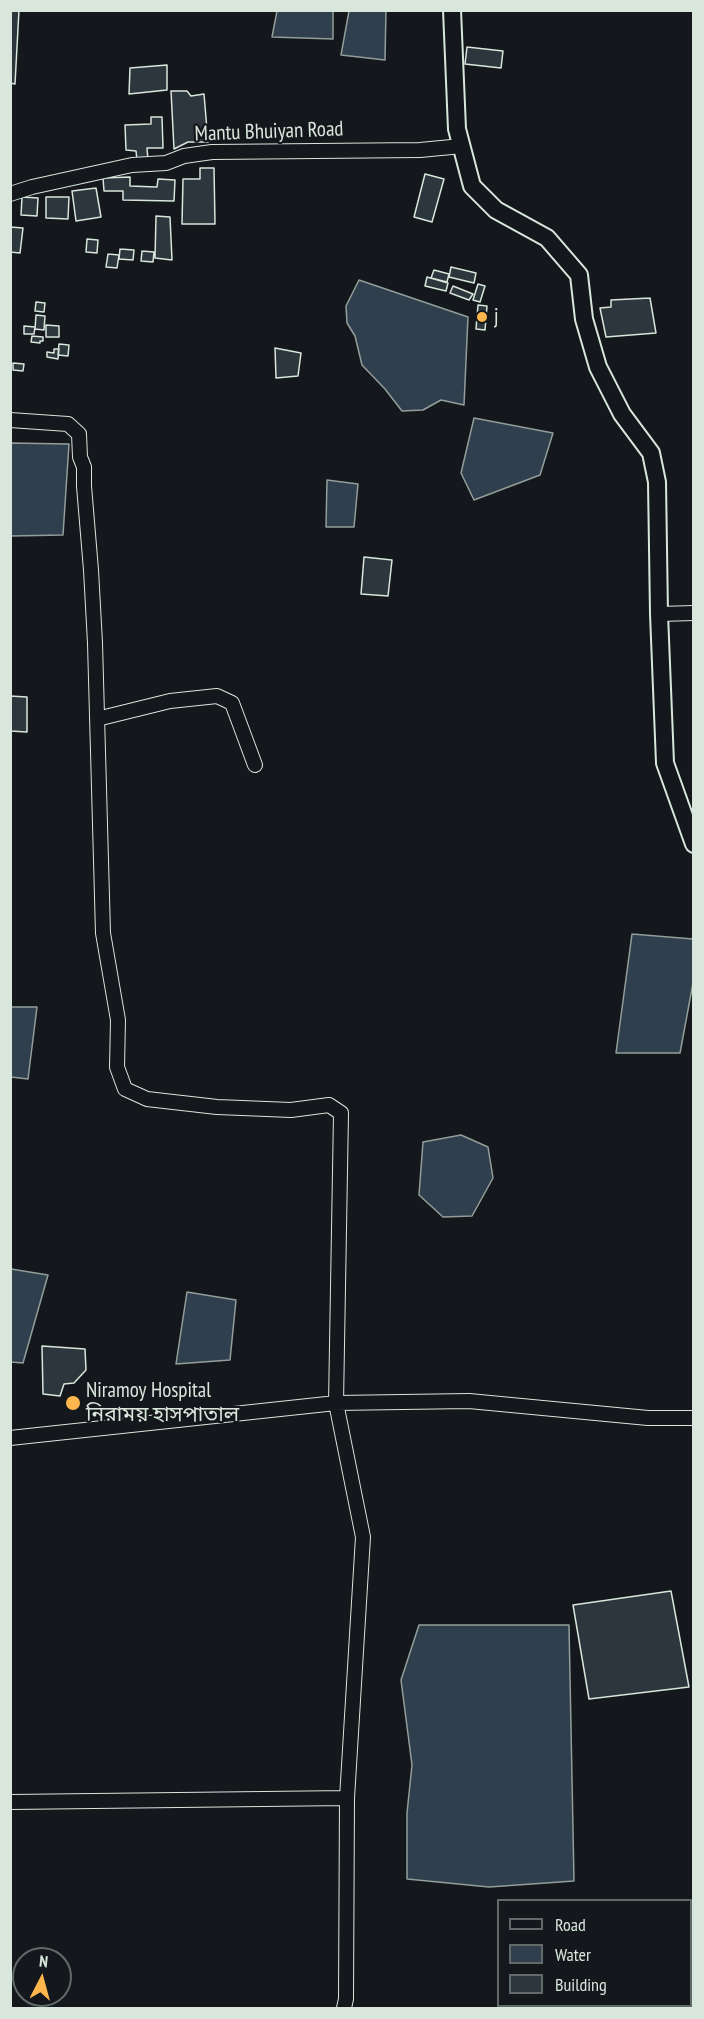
<!DOCTYPE html>
<meta charset="utf-8">
<style>
body{margin:0}
#map{position:relative;width:704px;height:2019px;overflow:hidden;background:#14181c;font-family:"PT Sans Narrow",sans-serif}
canvas{display:block}
.frame{position:absolute;inset:0;border:12px solid #d8e6dc;pointer-events:none}
.legend{position:absolute;left:497px;top:1899px;width:195px;height:108px;box-sizing:border-box;background:#14181c;border:2px solid #626a69;margin:0;padding:8px 10px;list-style:none;font-size:18px;color:#d8e6dc}
.legend li{display:flex;align-items:center;gap:12px;height:30px}
.legend b{width:30px;border:2px solid #626a69}
.north{position:absolute;left:12px;top:1947px;width:60px;height:60px;box-sizing:border-box;background:#14181c;border:2px solid #626a69;border-radius:50%;rotate:6deg;font-size:16px;font-weight:700;line-height:24px;text-align:center;color:#d8e6dc}
.north::after{content:'';display:block;margin:auto;width:21px;height:27px;background:#ffb74d;clip-path:polygon(50% 0,100% 100%,50% 72%,0 100%)}
</style>
<div id="map">
<canvas width="704" height="2019"></canvas>
<div class="frame"></div>
<ul class="legend">
<li><b style="height:8px;background:#14181c"></b>Road</li>
<li><b style="height:16px;background:#2f3f4d"></b>Water</li>
<li><b style="height:16px;background:#2c363c"></b>Building</li>
</ul>
<div class="north">N</div>
</div>
<script>
const ctx = document.querySelector('canvas').getContext('2d');
ctx.lineJoin = 'round';
function fillPath(path, color) { ctx.fillStyle = color; ctx.fill(path, 'evenodd'); }
const toPath = rows => new Path2D(rows.map(r => 'M' + r).join(''));
function strokePath(path, color, width, dash) { ctx.strokeStyle = color; ctx.lineWidth = width; ctx.lineCap = dash ? 'butt' : 'round'; ctx.setLineDash(dash || []); ctx.stroke(path); }
function label(font, color, halo, rows, align = 'center') {
  ctx.font = font + ' "PT Sans Narrow","Noto Sans Bengali",sans-serif'; ctx.lineWidth = 4.5; ctx.setLineDash([]); ctx.textBaseline = 'middle'; ctx.strokeStyle = halo; ctx.fillStyle = color; for (const [text, x, y, turn = 0] of rows) {
    ctx.save(); ctx.translate(x, y); ctx.rotate((+turn || 0) * Math.PI / 180); ctx.textAlign = isNaN(turn) ? turn : align; if (halo) ctx.strokeText(text, 0, 0); ctx.fillText(text, 0, 0); ctx.restore();
  }
}
const water = toPath([
 [277,11,333,11,333,39,272,37,277,11],
 [349,11,386,11,385,60,341,55,349,11],
 [359,280,468,317,464,405,441,400,423,410,402,411,385,389,362,365,355,336,347,323,346,306,359,280],
 [474,418,553,433,540,475,474,500,461,473,474,418],
 [11,443,69,444,63,535,11,536,11,443],
 [327,480,358,484,354,527,326,527,327,480],
 [632,934,693,939,693,983,680,1053,616,1053,632,934],
 [11,1007,37,1007,28,1079,11,1077,11,1007],
 [461,1135,488,1147,493,1178,472,1216,443,1217,419,1195,423,1142,461,1135],
 [11,1269,48,1275,23,1363,11,1362,11,1269],
 [187,1292,236,1300,230,1360,176,1364,187,1292],
 [419,1625,569,1625,574,1881,489,1887,407,1879,407,1813,412,1765,401,1680,419,1625]
]);
fillPath(water, '#2f3f4d');
strokePath(water, '#939e99', 1.5);
const building = toPath([
 [10,10,19,10,15,84,10,83,10,10],
 [467,47,503,51,501,68,465,64,467,47],
 [167,65,167,90,129,94,130,68,167,65],
 [171,91,187,91,191,96,204,94,208,142,188,142,174,149,171,91],
 [151,117,162,117,163,148,147,148,148,160,137,160,136,151,126,150,125,125,151,124,151,117],
 [200,168,214,168,215,224,182,224,183,179,200,179,200,168],
 [425,174,444,179,432,222,414,217,425,174],
 [130,177,130,186,157,187,158,179,175,180,174,201,123,200,123,191,104,191,103,178,130,177],
 [96,188,101,217,76,221,72,191,96,188],
 [22,197,38,198,37,216,21,215,22,197],
 [46,197,69,197,68,219,46,218,46,197],
 [156,216,170,217,172,260,155,258,156,216],
 [10,227,23,228,20,253,10,252,10,227],
 [87,239,98,240,97,253,86,252,87,239],
 [120,249,134,250,133,260,119,259,120,249],
 [142,251,154,252,153,262,141,261,142,251],
 [108,254,119,255,117,268,106,267,108,254],
 [451,267,476,273,474,283,449,277,451,267],
 [434,270,449,274,447,282,431,278,434,270],
 [427,277,448,283,446,291,425,286,427,277],
 [478,284,485,286,480,302,473,300,478,284],
 [453,286,473,294,469,300,450,293,453,286],
 [650,298,656,333,606,337,600,308,611,307,611,300,650,298],
 [36,302,45,303,44,312,35,311,36,302],
 [478,305,487,306,485,330,476,329,478,305],
 [36,315,45,316,44,330,35,329,36,315],
 [46,325,59,326,59,337,46,337,46,325],
 [24,326,35,327,34,334,24,334,24,326],
 [32,336,43,337,43,341,40,341,40,343,31,342,32,336],
 [59,344,69,345,68,356,58,355,59,344],
 [275,348,301,353,298,376,276,378,275,348],
 [54,349,59,349,58,359,47,357,47,352,54,353,54,349],
 [13,363,24,364,23,371,13,370,13,363],
 [364,557,392,560,388,596,361,594,364,557],
 [10,696,27,697,27,732,10,731,10,696],
 [42,1346,85,1349,86,1370,74,1383,64,1384,60,1396,43,1394,42,1346],
 [671,1591,689,1687,589,1699,573,1605,671,1591]
]);
fillPath(building, '#2c363c');
strokePath(building, '#d8e6dc', 1.5);
const minor = toPath([
 [10,194,32,187,132,165,166,163,184,156,212,152,420,150,462,146],
 [10,420,68,424,79,434,80,457,84,467,84,486,91,570,95,643,103,933,118,1020,117,1067,125,1089,147,1099,217,1107,291,1110,329,1105,341,1113,336,1403,363,1537,347,1798,346,1999,344,2008],
 [659,614,694,613],
 [97,719,170,701,217,696,232,703,255,765],
 [10,1438,336,1403,469,1401,648,1418,694,1418],
 [10,1802,347,1798]
]);
const tertiary = toPath([
 [452,10,457,129,472,186,496,210,547,238,579,275,584,319,598,367,622,414,651,453,657,482,659,614,665,763,694,844]
]);
strokePath(minor, '#d8e6dc', 16);
strokePath(tertiary, '#d8e6dc', 20);
strokePath(minor, '#14181c', 14);
strokePath(tertiary, '#14181c', 16);
for (const [x, y, r, color] of [
 [482,317,6,"#ffb74d"],
 [73,1403,8,"#ffb74d"]
]) { const dot = new Path2D(); dot.arc(x, y, r, 0, 2 * Math.PI); ctx.fillStyle = color; ctx.fill(dot); strokePath(dot, '#14181c', 2); }
label('21px', '#d8e6dc', '#14181c', [
 ["Mantu Bhuiyan Road",269,132,-2]
]);
label('21px', '#d8e6dc', '#14181c', [
 ["j",494,317],
 ["Niramoy Hospital",86,1391],
 ["নিরাময় হাসপাতাল",86,1415]
], 'left');
</script>
